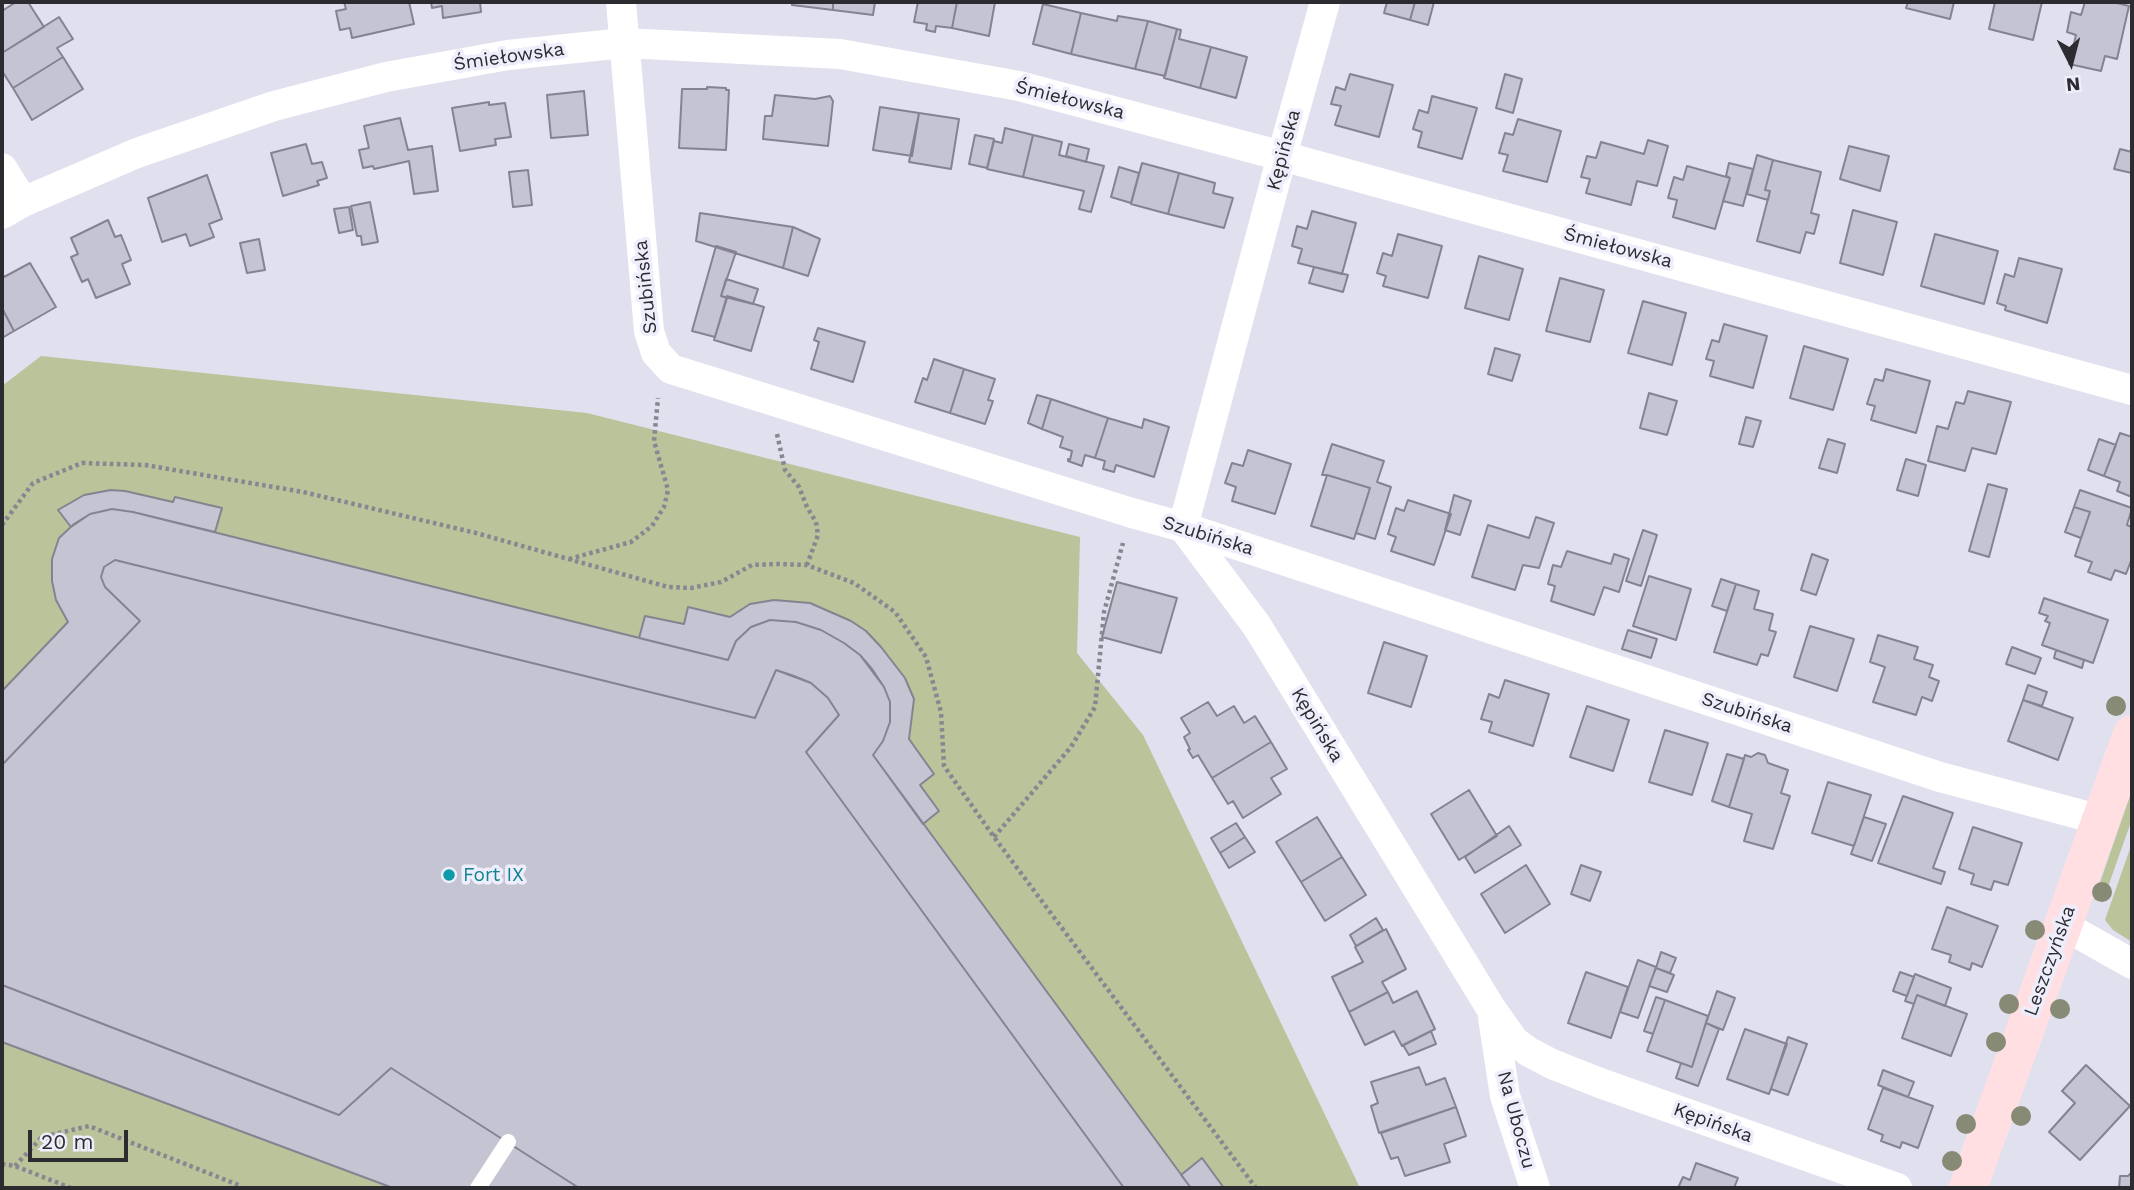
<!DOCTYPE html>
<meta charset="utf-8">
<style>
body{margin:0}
#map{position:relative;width:2134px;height:1190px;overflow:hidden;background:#e1e0ef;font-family:"Work Sans",sans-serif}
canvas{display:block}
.frame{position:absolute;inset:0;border:4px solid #2b2b30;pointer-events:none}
.north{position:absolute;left:2036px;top:28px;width:70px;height:70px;-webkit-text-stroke:5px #eeedfc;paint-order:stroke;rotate:174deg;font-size:19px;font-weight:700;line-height:28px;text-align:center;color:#2b2b30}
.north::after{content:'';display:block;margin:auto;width:24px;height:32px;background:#2b2b30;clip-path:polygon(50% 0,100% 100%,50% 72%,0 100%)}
.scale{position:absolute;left:28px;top:1130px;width:100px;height:32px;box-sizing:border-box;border:4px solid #2b2b30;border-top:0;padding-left:9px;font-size:21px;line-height:24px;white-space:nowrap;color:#2b2b30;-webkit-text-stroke:5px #eeedfc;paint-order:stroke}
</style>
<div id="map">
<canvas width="2134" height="1190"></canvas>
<div class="frame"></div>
<div class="north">N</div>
<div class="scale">20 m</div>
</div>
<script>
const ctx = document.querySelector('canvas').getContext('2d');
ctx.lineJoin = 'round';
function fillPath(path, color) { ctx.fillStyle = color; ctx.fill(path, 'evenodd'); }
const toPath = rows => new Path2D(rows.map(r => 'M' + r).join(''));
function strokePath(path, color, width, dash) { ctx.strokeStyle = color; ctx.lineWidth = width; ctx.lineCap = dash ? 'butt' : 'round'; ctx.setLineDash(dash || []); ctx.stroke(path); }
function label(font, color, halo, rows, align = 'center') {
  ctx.font = font + ' "Work Sans",sans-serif'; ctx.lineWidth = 7; ctx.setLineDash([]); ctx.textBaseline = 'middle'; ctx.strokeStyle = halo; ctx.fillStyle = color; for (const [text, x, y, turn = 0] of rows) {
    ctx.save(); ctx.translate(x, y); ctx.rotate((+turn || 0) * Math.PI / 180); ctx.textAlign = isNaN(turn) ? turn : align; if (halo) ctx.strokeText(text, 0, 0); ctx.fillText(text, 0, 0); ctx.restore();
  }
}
fillPath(toPath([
 [41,356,587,413,1080,537,1077,653,1143,735,1360,1188,2,1188,2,386],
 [2132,790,2132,819,2103,901,2094,900],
 [2132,843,2132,942,2113,930,2105,920]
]), '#bbc39a');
const building = toPath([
 [16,2,28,2,44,27,2,53,2,11,16,2],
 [344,2,409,2,414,24,352,38,350,28,340,30,336,11,346,9,344,2],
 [431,2,480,2,481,12,443,18,442,6,432,8,431,2],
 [792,2,833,2,833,10,792,5,792,2],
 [833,2,875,2,873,15,833,10,833,2],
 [918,2,957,2,952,28,936,26,935,32,926,30,927,24,914,22,918,2],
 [957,2,995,2,989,36,952,28,957,2],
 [1387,2,1415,2,1410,20,1384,13,1387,2],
 [1415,2,1434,2,1428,25,1410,20,1415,2],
 [1908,2,1954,2,1950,19,1906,8,1908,2],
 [1995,2,2042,2,2033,40,1989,29,1995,2],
 [2085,2,2113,2,2129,6,2117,59,2105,56,2101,71,2069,64,2076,35,2067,32,2071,12,2081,15,2085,2],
 [1043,4,1081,13,1071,54,1033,44,1043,4],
 [1081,13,1117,21,1118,16,1148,21,1135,69,1071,54,1081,13],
 [59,17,73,39,57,48,63,57,13,88,2,71,2,53,59,17],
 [1148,21,1177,29,1165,76,1135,69,1148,21],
 [1177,29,1181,30,1179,39,1211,47,1200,88,1164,78,1177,29],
 [1211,47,1247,57,1236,98,1200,88,1211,47],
 [63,57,83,89,32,120,13,88,63,57],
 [1350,74,1393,85,1379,137,1335,125,1341,106,1331,104,1336,87,1345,90,1350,74],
 [1505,74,1522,79,1513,113,1496,108,1505,74],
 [707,87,726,88,726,90,729,90,726,150,679,148,682,89,707,89,707,87],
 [584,91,588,135,551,138,547,95,584,91],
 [775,95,815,99,830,96,833,101,828,146,763,139,765,116,772,116,775,95],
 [1432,96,1477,108,1462,159,1418,147,1422,132,1413,129,1419,110,1428,113,1432,96],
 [489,102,489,105,505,103,511,137,495,139,496,145,460,151,452,108,489,102],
 [880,107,919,113,912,156,873,150,880,107],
 [919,113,959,119,951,169,909,162,919,113],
 [400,118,408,150,432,146,438,191,414,194,409,161,374,169,373,166,363,168,359,150,369,148,364,126,400,118],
 [1518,119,1561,131,1547,182,1503,171,1508,155,1499,153,1505,133,1513,135,1518,119],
 [1005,128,1033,135,1023,177,987,169,994,141,1002,143,1005,128],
 [975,135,994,139,987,168,969,164,975,135],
 [1033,135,1062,142,1059,155,1104,166,1091,212,1079,209,1084,191,1023,177,1033,135],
 [1648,140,1668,146,1657,186,1637,181,1631,205,1586,193,1590,179,1581,177,1587,156,1596,158,1601,142,1644,154,1648,140],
 [306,144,312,164,322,162,327,178,317,181,319,185,283,196,271,153,306,144],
 [1069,144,1089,149,1086,162,1066,156,1069,144],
 [1849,146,1889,156,1880,191,1840,179,1849,146],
 [2120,149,2132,152,2132,173,2114,169,2120,149],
 [1757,155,1773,160,1765,190,1770,191,1768,200,1747,194,1757,155],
 [1773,160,1821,172,1811,213,1819,215,1814,234,1806,232,1800,253,1757,241,1770,191,1765,190,1773,160],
 [1142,163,1179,173,1168,214,1131,204,1142,163],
 [1729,163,1753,169,1743,206,1723,201,1730,178,1726,176,1729,163],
 [1687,166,1730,178,1715,229,1673,217,1677,200,1668,198,1674,177,1683,180,1687,166],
 [1119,167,1139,173,1131,203,1111,197,1119,167],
 [528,170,532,205,513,207,509,172,528,170],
 [1179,173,1215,183,1213,193,1233,198,1224,228,1168,214,1179,173],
 [207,175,222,219,209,224,214,237,190,246,186,234,162,242,148,198,207,175],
 [370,202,378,242,362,245,361,236,357,236,351,206,370,202],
 [349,207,353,230,339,233,334,209,349,207],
 [1853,210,1897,222,1883,275,1840,263,1853,210],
 [1312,211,1356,223,1342,274,1298,263,1302,249,1292,246,1297,226,1307,229,1312,211],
 [700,213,793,227,783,268,696,241,700,213],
 [108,220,115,237,121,235,131,260,122,264,130,284,96,298,88,279,82,282,71,257,78,254,71,238,108,220],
 [793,227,820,239,808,276,783,268,793,227],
 [1398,234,1442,246,1428,298,1383,286,1386,276,1377,273,1383,253,1392,256,1398,234],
 [1935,234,1998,251,1984,304,1921,286,1935,234],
 [259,239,265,270,247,273,240,243,259,239],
 [716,246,736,252,721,296,727,298,715,337,692,331,716,246],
 [1479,256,1523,269,1509,320,1465,308,1479,256],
 [2019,258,2062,269,2047,323,2005,310,2006,306,1997,303,2005,274,2014,277,2019,258],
 [30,263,56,307,14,331,2,308,2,272,4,277,30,263],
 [1314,267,1348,275,1343,292,1309,283,1314,267],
 [1560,278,1604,290,1590,342,1546,331,1560,278],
 [726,279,758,289,753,304,721,296,726,279],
 [727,296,764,307,751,351,714,340,727,296],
 [1643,301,1686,313,1672,365,1628,353,1643,301],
 [2,308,14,331,2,338,2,308],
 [1724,324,1767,336,1753,388,1710,376,1714,361,1706,359,1712,340,1719,342,1724,324],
 [818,328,865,342,853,382,811,369,819,342,814,340,818,328],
 [1804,346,1848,359,1833,410,1790,398,1804,346],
 [1495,348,1520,355,1512,381,1488,374,1495,348],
 [934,359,964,369,950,413,915,402,923,378,927,380,934,359],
 [964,369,995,379,988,400,993,401,985,424,950,413,964,369],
 [1886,369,1930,381,1916,433,1871,420,1875,406,1867,404,1875,379,1883,381,1886,369],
 [1968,391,2011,402,1996,454,1972,448,1965,471,1928,461,1937,426,1948,429,1956,402,1964,404,1968,391],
 [1649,393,1677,401,1667,435,1640,428,1649,393],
 [1037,395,1051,399,1042,429,1028,423,1037,395],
 [1051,399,1108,418,1095,458,1085,455,1082,466,1068,461,1068,459,1070,460,1072,451,1060,447,1063,437,1042,429,1051,399],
 [1746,417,1761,421,1753,447,1739,444,1746,417],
 [1108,418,1142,428,1144,419,1169,427,1154,477,1116,465,1114,472,1103,469,1105,461,1095,458,1108,418],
 [2120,433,2132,437,2132,497,2117,491,2120,482,2104,476,2120,433],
 [1828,439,1845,444,1837,473,1819,468,1828,439],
 [2099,439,2116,445,2104,476,2088,470,2099,439],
 [1332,444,1384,461,1377,482,1391,487,1375,539,1356,533,1370,488,1327,475,1322,475,1332,444],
 [1248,450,1291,464,1275,514,1232,501,1236,487,1225,483,1232,463,1243,466,1248,450],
 [1906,459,1926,465,1918,496,1897,490,1906,459],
 [1327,475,1370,488,1354,539,1311,526,1327,475],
 [1988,484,2007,489,1989,557,1969,551,1988,484],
 [111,490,125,491,173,502,175,497,222,508,215,532,133,512,112,509,90,514,71,527,58,510,84,495,111,490],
 [2080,490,2132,508,2127,525,2132,527,2132,558,2126,574,2115,570,2111,580,2088,572,2092,562,2075,556,2090,512,2074,507,2080,490],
 [1454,495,1471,501,1460,535,1445,530,1454,495],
 [1408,500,1451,514,1434,565,1391,551,1396,537,1388,534,1396,508,1404,511,1408,500],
 [2074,507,2090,512,2081,538,2065,532,2074,507],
 [112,509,133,512,728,660,736,641,751,627,770,620,796,622,821,630,844,643,860,655,872,669,884,687,890,702,890,722,883,741,873,755,1191,1188,1124,1188,806,752,839,715,828,698,811,683,794,676,776,670,755,718,115,560,104,567,101,577,105,587,140,621,2,765,2,691,68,622,56,600,52,581,52,559,59,538,74,524,90,514,112,509],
 [1536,517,1554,523,1539,568,1523,565,1515,590,1472,577,1488,525,1529,538,1536,517],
 [1643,530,1657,535,1641,586,1626,581,1643,530],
 [1567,551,1611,564,1614,554,1629,559,1619,592,1604,587,1594,615,1551,601,1555,586,1548,584,1553,565,1561,567,1567,551],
 [1812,554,1828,560,1816,595,1801,590,1812,554],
 [115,560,755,718,776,670,811,683,828,698,839,715,806,752,1124,1188,579,1188,391,1068,339,1115,2,985,2,765,140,621,105,587,101,577,104,567,115,560],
 [1649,576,1691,589,1676,640,1633,626,1649,576],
 [1721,579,1736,584,1727,611,1712,606,1721,579],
 [1117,582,1177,598,1161,653,1102,637,1117,582],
 [1736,584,1759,591,1754,609,1773,614,1769,630,1776,632,1768,656,1761,654,1757,665,1714,652,1736,584],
 [2044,598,2108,620,2093,663,2042,645,2050,623,2045,621,2048,616,2039,613,2044,598],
 [774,600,810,603,851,621,866,631,881,647,905,678,914,699,909,739,934,774,920,785,939,811,923,824,873,755,883,741,890,722,890,702,884,687,860,655,844,643,821,630,796,622,770,620,751,627,736,641,728,660,639,638,645,616,684,624,688,607,730,617,750,604,774,600],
 [1810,626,1854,639,1837,691,1794,677,1810,626],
 [1628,630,1657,639,1651,658,1622,649,1628,630],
 [1878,635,1918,647,1914,659,1933,665,1929,677,1939,681,1932,701,1922,697,1916,715,1873,702,1885,667,1870,662,1878,635],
 [1384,642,1427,656,1411,707,1368,693,1384,642],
 [2012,647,2041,658,2035,674,2006,664,2012,647],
 [2056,650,2084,660,2082,668,2054,658,2056,650],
 [1505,680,1549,694,1533,746,1489,732,1492,722,1481,719,1489,694,1499,698,1505,680],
 [2028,685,2047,692,2042,706,2023,700,2028,685],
 [2023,700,2073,718,2058,760,2008,741,2023,700],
 [1208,702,1217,716,1234,706,1244,723,1255,716,1271,742,1212,778,1198,755,1193,758,1188,750,1190,749,1184,737,1190,733,1181,718,1208,702],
 [1587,706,1629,720,1613,771,1570,757,1587,706],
 [1665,730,1708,743,1692,795,1649,782,1665,730],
 [1271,742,1287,769,1271,778,1281,794,1243,818,1233,801,1228,804,1212,778,1271,742],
 [1758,753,1765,755,1768,763,1788,770,1781,793,1790,796,1773,849,1744,841,1752,814,1729,807,1745,755,1751,757,1758,753],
 [1727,754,1744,759,1729,807,1712,801,1727,754],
 [1828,782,1871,795,1854,846,1812,833,1828,782],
 [1469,790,1497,836,1459,860,1431,814,1469,790],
 [1903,796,1953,813,1933,868,1945,872,1941,884,1878,863,1903,796],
 [1317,817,1342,857,1301,882,1276,842,1317,817],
 [1864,817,1886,824,1872,861,1851,854,1864,817],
 [1236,823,1245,837,1220,853,1211,838,1236,823],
 [1509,826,1521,845,1475,873,1465,857,1509,826],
 [1973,827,2022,843,2008,885,1994,881,1991,890,1971,884,1974,874,1959,869,1973,827],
 [1245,837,1255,852,1229,868,1220,853,1245,837],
 [1342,857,1366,895,1325,921,1301,882,1342,857],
 [1526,865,1550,904,1505,933,1481,894,1526,865],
 [1581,865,1601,872,1590,901,1571,894,1581,865],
 [1947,907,1998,926,1982,967,1972,963,1970,970,1949,962,1951,955,1932,949,1947,907],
 [1376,918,1383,930,1356,946,1350,935,1376,918],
 [1386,929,1406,969,1382,982,1388,992,1349,1012,1332,977,1363,962,1355,947,1386,929],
 [1661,952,1676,958,1670,973,1656,968,1661,952],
 [1638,960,1656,967,1638,1018,1620,1012,1638,960],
 [1656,968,1674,975,1667,992,1649,986,1656,968],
 [1586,972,1628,987,1611,1038,1568,1023,1586,972],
 [1900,972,1914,977,1907,996,1893,991,1900,972],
 [1915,974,1951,988,1945,1006,1917,995,1914,1004,1905,1001,1915,974],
 [2,985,339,1115,391,1068,579,1188,393,1188,2,1042,2,985],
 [1417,991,1435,1029,1402,1046,1394,1031,1365,1045,1349,1012,1388,992,1393,1003,1417,991],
 [1717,991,1735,998,1723,1030,1706,1023,1717,991],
 [1917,995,1967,1014,1951,1056,1902,1038,1917,995],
 [1656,997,1665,1000,1653,1034,1644,1031,1656,997],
 [1665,1000,1708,1016,1692,1067,1647,1051,1665,1000],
 [1706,1023,1719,1029,1698,1086,1676,1078,1681,1063,1692,1067,1706,1023],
 [1745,1029,1787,1044,1769,1094,1727,1079,1745,1029],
 [1431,1031,1436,1044,1409,1055,1403,1045,1431,1031],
 [1788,1037,1807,1044,1788,1095,1771,1089,1788,1037],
 [2086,1065,2130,1106,2080,1160,2049,1132,2075,1103,2062,1091,2086,1065],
 [1419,1067,1426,1085,1445,1078,1456,1107,1379,1133,1371,1106,1378,1103,1371,1082,1419,1067],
 [1883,1070,1914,1082,1908,1097,1878,1085,1883,1070],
 [1883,1088,1933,1106,1918,1148,1902,1142,1900,1148,1881,1141,1883,1135,1868,1129,1883,1088],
 [1456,1107,1466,1136,1444,1144,1450,1162,1405,1176,1398,1157,1391,1159,1381,1133,1456,1107],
 [1202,1158,1224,1188,1191,1188,1181,1175,1202,1158],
 [1696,1163,1738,1178,1734,1188,1678,1188,1683,1177,1690,1180,1696,1163],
 [2132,1172,2132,1188,2119,1188,2120,1176,2128,1176,2132,1172]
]);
fillPath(building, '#c5c4d3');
strokePath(building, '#858391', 2);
strokePath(toPath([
 [777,434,785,470,799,487,807,507,816,522,818,535,807,565],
 [2,525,33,483,82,463,145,465,303,492,476,533,668,587,691,588,721,582,752,565,776,564,807,565,854,583,895,612,926,657,941,712,944,766,994,837,1256,1188],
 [569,559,631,542,652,526,664,507,668,490,654,441,658,398],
 [994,837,1071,747,1095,707,1104,612,1123,543],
 [2,1164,15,1166,71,1188],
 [15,1166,42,1137,89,1126,241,1186,242,1188]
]), '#878691', 4.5, [3.5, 3.5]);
strokePath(toPath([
 [478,1188,508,1142]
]), '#fff', 16);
strokePath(toPath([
 [621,2,649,331,656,353,671,369,1132,513,1183,527,1940,777,2101,820],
 [1325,2,1282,156,1183,527,1257,626,1492,1010,1514,1041,1529,1052,1552,1064,1600,1083,1897,1188],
 [2,168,23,202],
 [2,214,23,202,137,153,274,106,386,77,508,55,624,43,840,54,1019,86,1282,156,2132,390],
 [2063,925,2132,964],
 [1493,1018,1505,1096,1535,1188]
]), '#fff', 30);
strokePath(toPath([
 [1968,1188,2132,734]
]), '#ffdfe1', 38);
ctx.fillStyle = '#878a75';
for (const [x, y] of [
 [2116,706],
 [2102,892],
 [2035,930],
 [2009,1004],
 [2060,1009],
 [1996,1042],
 [2021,1116],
 [1966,1124],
 [1952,1161]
]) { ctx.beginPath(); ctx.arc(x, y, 10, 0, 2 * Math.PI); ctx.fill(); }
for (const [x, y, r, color] of [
 [449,875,7,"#0f9aa8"]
]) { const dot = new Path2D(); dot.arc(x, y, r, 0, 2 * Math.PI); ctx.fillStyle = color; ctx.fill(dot); strokePath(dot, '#eeedfc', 2.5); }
label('19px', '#2b2b30', '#eeedfc', [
 ["Śmiełowska",509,57,-8],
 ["Śmiełowska",1070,100,14],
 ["Kępińska",1284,150,-75],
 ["Śmiełowska",1618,248,15],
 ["Szubińska",646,287,-96],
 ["Szubińska",1208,536,17],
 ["Szubińska",1747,713,18],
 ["Kępińska",1317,725,59],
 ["Leszczyńska",2050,961,-70],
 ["Na Uboczu",1516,1120,75],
 ["Kępińska",1713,1123,20]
]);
label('19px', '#0d838f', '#eeedfc', [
 ["Fort IX",463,875]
], 'left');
</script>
